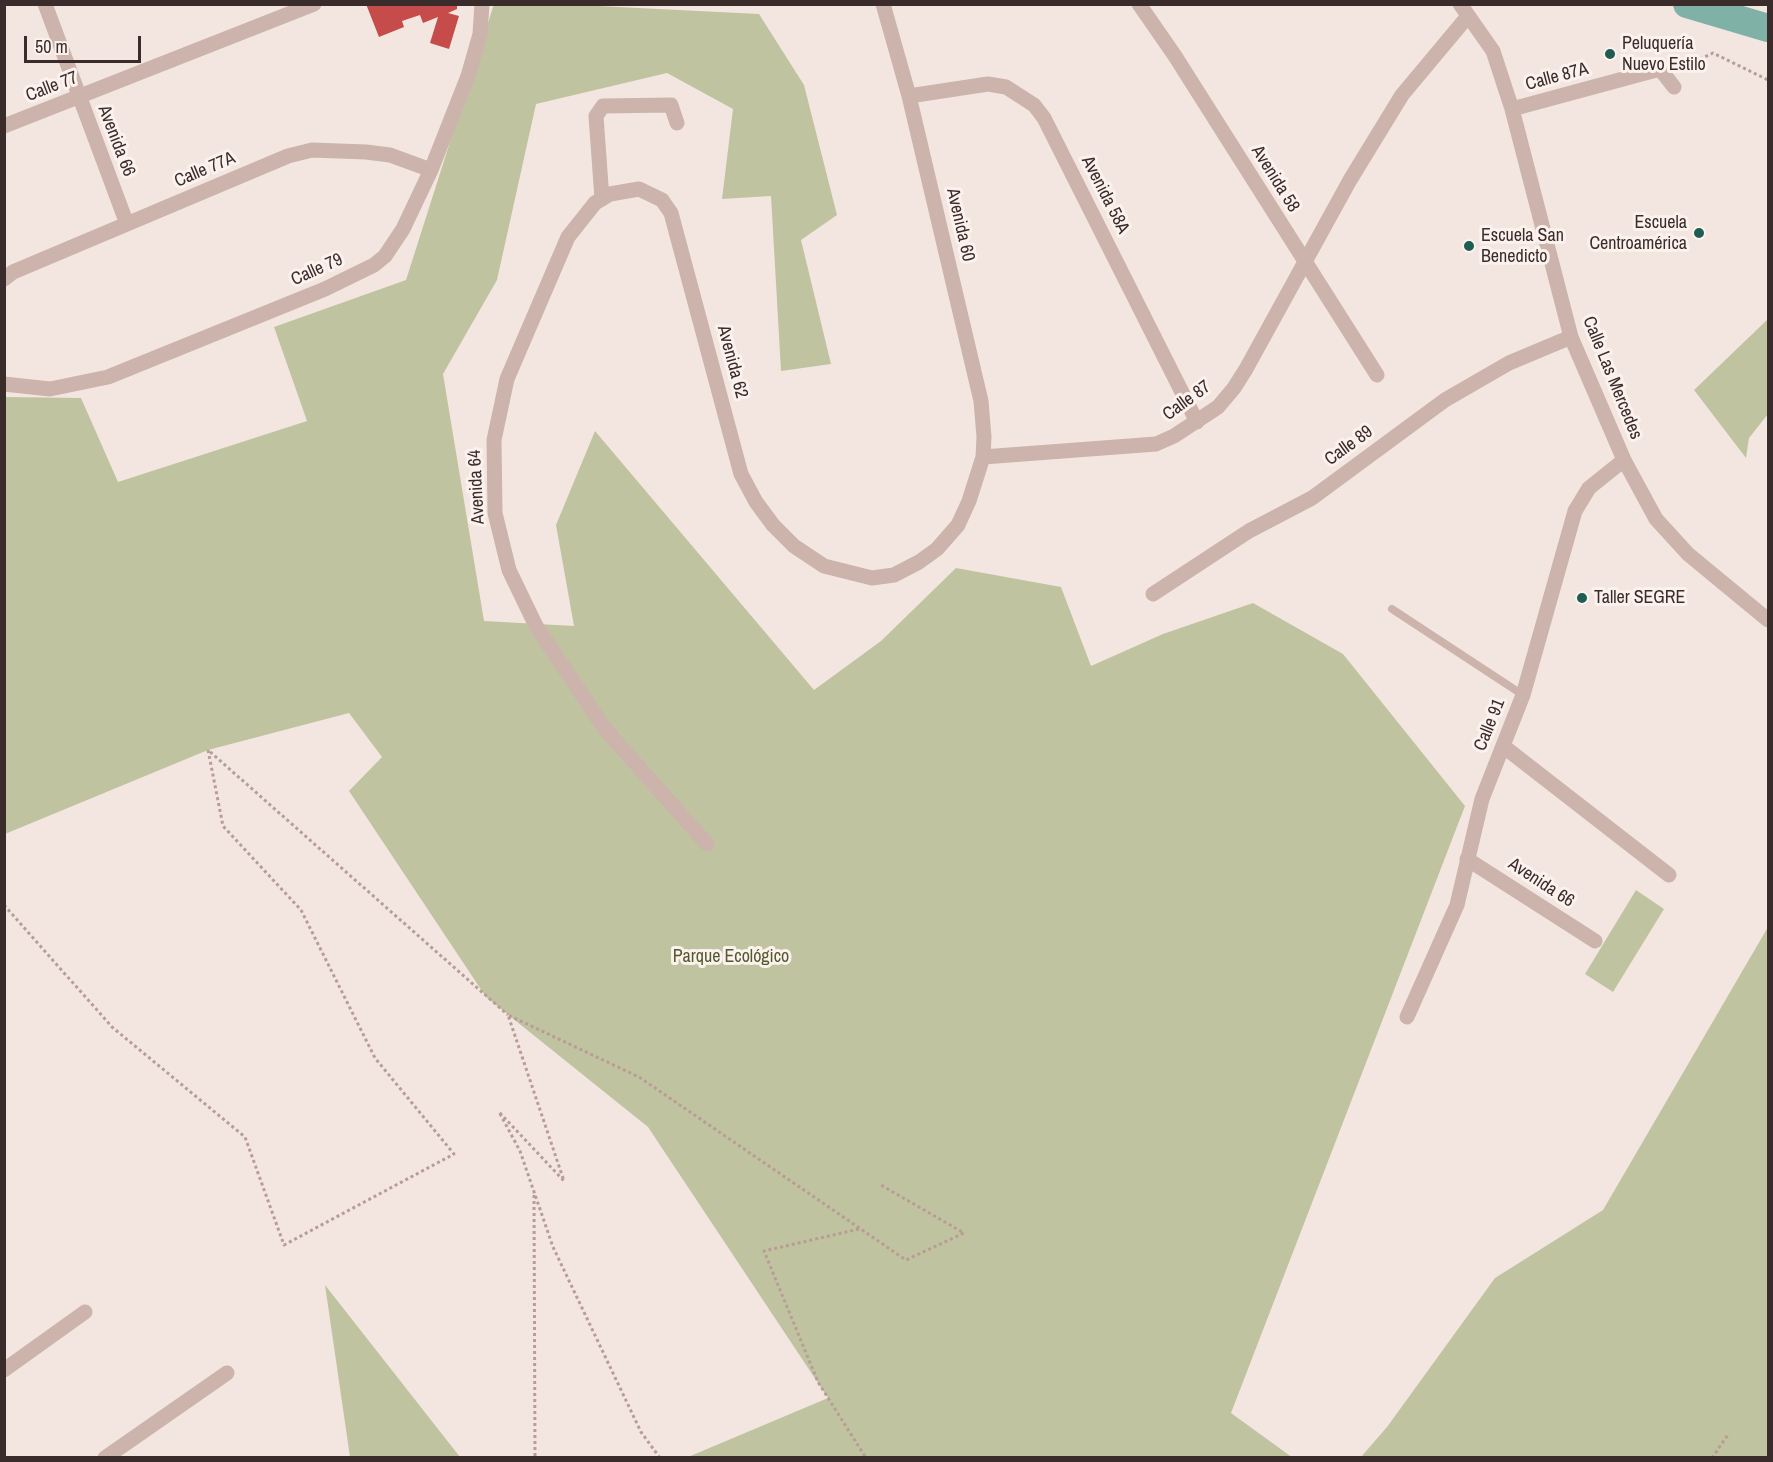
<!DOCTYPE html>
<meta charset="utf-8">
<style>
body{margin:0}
#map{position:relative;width:1773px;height:1462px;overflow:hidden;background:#f3e6e0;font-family:"Archivo Narrow",sans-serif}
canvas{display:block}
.frame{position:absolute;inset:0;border:6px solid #3a2c2b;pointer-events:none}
.scale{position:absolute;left:24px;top:36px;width:117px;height:27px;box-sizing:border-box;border:3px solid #3a2c2b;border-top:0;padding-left:8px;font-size:18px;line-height:21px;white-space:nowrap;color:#3a2c2b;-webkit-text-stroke:4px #fbf1ed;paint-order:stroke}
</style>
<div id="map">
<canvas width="1773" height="1462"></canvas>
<div class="frame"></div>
<div class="scale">50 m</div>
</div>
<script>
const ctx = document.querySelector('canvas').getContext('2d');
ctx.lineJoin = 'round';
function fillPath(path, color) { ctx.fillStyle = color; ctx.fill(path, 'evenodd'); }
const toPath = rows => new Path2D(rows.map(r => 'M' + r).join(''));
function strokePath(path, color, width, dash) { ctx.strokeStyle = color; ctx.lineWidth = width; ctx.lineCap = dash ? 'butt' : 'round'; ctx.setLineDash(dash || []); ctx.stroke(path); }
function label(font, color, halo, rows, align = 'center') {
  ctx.font = font + ' "Archivo Narrow",sans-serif'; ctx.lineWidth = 6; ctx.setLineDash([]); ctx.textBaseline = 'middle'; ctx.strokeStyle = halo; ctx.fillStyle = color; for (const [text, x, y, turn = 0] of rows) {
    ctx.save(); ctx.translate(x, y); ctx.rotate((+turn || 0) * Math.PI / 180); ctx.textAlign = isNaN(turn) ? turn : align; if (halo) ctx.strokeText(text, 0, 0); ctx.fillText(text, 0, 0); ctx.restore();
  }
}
fillPath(toPath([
 [494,4,578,5,759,14,804,85,837,215,801,240,831,364,781,371,771,196,722,199,733,109,667,73,536,104,497,280,443,374,484,621,574,626,556,525,595,431,814,690,881,641,956,568,1061,587,1091,666,1163,634,1253,603,1343,654,1465,806,1231,1413,1293,1458,688,1457,828,1398,648,1127,486,997,349,791,382,757,349,713,208,750,5,834,5,397,81,398,118,482,307,421,274,327,406,280],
 [1768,319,1768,414,1749,438,1746,458,1694,390],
 [1636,890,1664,909,1613,992,1585,974],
 [1768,927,1768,1457,1361,1457,1387,1427,1495,1278,1603,1210],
 [325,1285,460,1457,350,1457]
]), '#c0c3a0');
strokePath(toPath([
 [1687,4,1768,28]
]), '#7fb1a7', 28);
fillPath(toPath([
 [366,4,457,4,457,9,448,13,459,16,449,49,430,43,438,17,423,23,420,15,402,21,404,27,379,37]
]), '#c64b4b');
strokePath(toPath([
 [1678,69,1713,53,1768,80],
 [4,905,112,1027,245,1137,284,1245,454,1154,375,1058,301,910,223,826,208,750,508,1015],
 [534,1195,535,1458],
 [859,1229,764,1251,818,1382,866,1458],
 [660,1458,641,1432,553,1247,520,1151,499,1112,564,1181,508,1015,639,1077,906,1260,964,1233,881,1185],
 [1712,1458,1729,1433]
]), '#b89c96', 3, [3, 3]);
strokePath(toPath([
 [1392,609,1523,695]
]), '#ccb3ab', 8);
strokePath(toPath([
 [45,4,127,224],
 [883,4,909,96,981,401,984,437,983,457],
 [1139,4,1175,56,1377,375],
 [1460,4,1493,51,1512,109,1571,337,1624,460,1656,519,1688,554,1768,620],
 [909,96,988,84,1006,87,1034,105,1044,118,1197,422],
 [1512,109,1660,69,1674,87],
 [4,126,314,4],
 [602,199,596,116,603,106,671,105,677,123],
 [4,279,13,272,288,156,312,150,366,152,390,155,431,170],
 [4,384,50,389,108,377,325,289,374,265,385,256,403,229,431,170,468,76,480,34,482,4],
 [1153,594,1249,531,1312,498,1445,400,1509,363,1571,337],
 [1503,746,1669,875],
 [707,844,605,729,536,626,509,570,495,513,494,440,507,379,568,237,595,203,610,194,639,189,662,200,671,213,741,474,756,502,773,525,794,546,824,566,872,578,894,575,919,562,937,549,958,525,969,501,983,457,1156,444,1174,436,1218,407,1234,388,1246,369,1350,180,1402,95,1468,16],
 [1467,859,1595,941],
 [1407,1017,1457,905,1482,799,1523,695,1575,511,1589,488,1624,460],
 [4,1370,85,1312],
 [105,1458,227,1373]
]), '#ccb3ab', 15);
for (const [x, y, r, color] of [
 [1610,54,6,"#1f5c52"],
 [1699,233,6,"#1f5c52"],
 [1469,246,6,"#1f5c52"],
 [1582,598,6,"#1f5c52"]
]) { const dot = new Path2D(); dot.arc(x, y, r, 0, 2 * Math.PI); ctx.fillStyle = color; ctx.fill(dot); strokePath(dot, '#fbf1ed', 2); }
label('18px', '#3a2c2b', '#fbf1ed', [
 ["Peluquería",1622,44],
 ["Nuevo Estilo",1622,65],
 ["Escuela",1687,223,"right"],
 ["Centroamérica",1687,244,"right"],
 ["Escuela San",1481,236],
 ["Benedicto",1481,257],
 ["Taller SEGRE",1594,598]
], 'left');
label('18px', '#3a2c2b', '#fbf1ed', [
 ["Calle 87A",1557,77,-15],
 ["Calle 77",52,87,-21],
 ["Avenida 66",116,141,69],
 ["Calle 77A",205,170,-23],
 ["Avenida 58",1275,179,58],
 ["Avenida 58A",1105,195,63],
 ["Avenida 60",960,225,77],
 ["Calle 79",317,270,-24],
 ["Avenida 62",732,362,75],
 ["Calle Las Mercedes",1612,378,68],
 ["Calle 87",1187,401,-36],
 ["Calle 89",1349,446,-36],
 ["Avenida 64",477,487,-93],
 ["Calle 91",1490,725,-68],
 ["Avenida 66",1541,883,33]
]);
label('18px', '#53592e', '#fbf1ed', [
 ["Parque Ecológico",731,957]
]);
</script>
